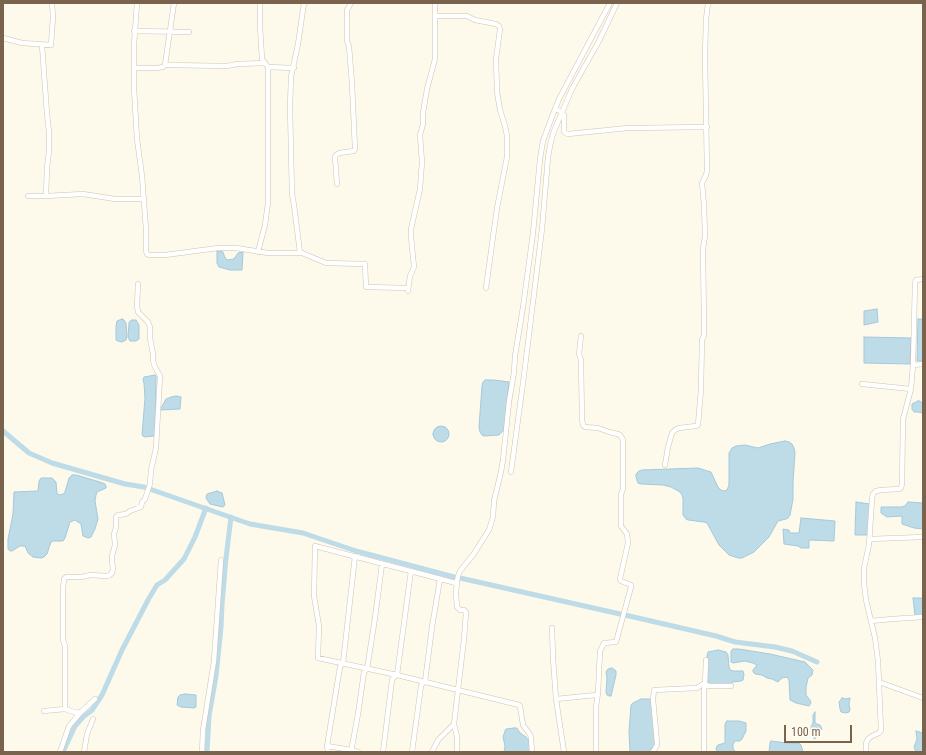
<!DOCTYPE html>
<style>
body{margin:0}
#map{position:relative;width:926px;height:755px;overflow:hidden;background:#fdf9eb;font-family:"Roboto Condensed",sans-serif}
canvas{display:block}
.frame{position:absolute;inset:0;border:4px solid #79634c;pointer-events:none}
.scale{position:absolute;left:784px;top:725px;width:68px;height:18px;box-sizing:border-box;border:2px solid #79634c;border-top:0;padding-left:5px;font-size:12px;line-height:14px;white-space:nowrap;color:#79634c;-webkit-text-stroke:3px #fffcf2;paint-order:stroke}
</style>
<div id="map">
<canvas width="926" height="755"></canvas>
<div class="frame"></div>
<div class="scale">100 m</div>
</div>
<script>
const ctx = document.querySelector('canvas').getContext('2d');
ctx.lineJoin = 'round';
function fillPath(path, color) { ctx.fillStyle = color; ctx.fill(path, 'evenodd'); }
const toPath = rows => new Path2D(rows.map(r => 'M' + r).join(''));
function strokePath(path, color, width, dash) { ctx.strokeStyle = color; ctx.lineWidth = width; ctx.lineCap = dash ? 'butt' : 'round'; ctx.setLineDash(dash || []); ctx.stroke(path); }
const water = toPath([
 [217,251,221,251,223,252,225,258,228,260,234,259,238,253,243,252,242,270,230,270,219,267,217,263,217,251],
 [877,309,878,322,864,325,864,311,877,309],
 [122,319,124,320,126,323,127,336,126,340,122,342,118,341,116,340,116,326,117,321,122,319],
 [918,319,923,319,923,361,917,361,918,319],
 [132,320,136,320,139,325,139,339,136,341,130,341,128,337,129,324,129,322,132,320],
 [864,337,911,338,910,364,864,363,864,337],
 [155,375,156,376,156,385,155,435,154,436,144,437,142,435,145,398,144,383,143,380,144,377,155,375],
 [485,380,494,380,509,382,504,430,499,435,484,436,482,435,480,432,479,427,482,386,483,382,485,380],
 [176,396,181,397,180,409,160,410,166,399,171,397,176,396],
 [918,401,920,401,923,404,923,413,918,412,914,412,912,409,912,404,918,401],
 '433 434a8 8 0 1 1 16 0a8 8 0 1 1-16 0Z',
 [785,441,789,442,792,444,794,448,795,453,793,482,793,499,790,515,788,518,786,519,778,521,769,537,754,552,742,558,738,558,729,555,719,545,707,523,704,522,688,520,686,519,683,515,683,498,682,495,680,492,671,487,663,485,641,484,638,483,636,477,636,474,639,471,642,470,698,468,711,472,718,487,721,490,724,491,727,490,729,485,729,453,732,448,736,446,745,445,758,448,770,444,785,441],
 [72,475,76,475,100,482,105,484,106,486,106,488,97,492,96,495,95,501,98,519,95,529,91,537,88,538,83,536,81,524,75,520,70,522,65,538,63,541,53,541,51,542,47,554,44,557,41,558,33,557,28,553,25,546,20,546,12,551,10,551,8,549,8,539,13,514,14,492,38,491,39,481,41,478,52,478,56,482,57,494,60,495,63,494,65,492,69,478,72,475],
 [217,491,222,493,225,505,223,507,210,504,206,498,207,494,217,491],
 [856,502,870,504,868,535,855,535,856,502],
 [908,502,923,503,923,529,914,528,902,524,902,516,887,517,881,513,881,507,901,507,905,506,908,502],
 [801,518,835,521,834,541,809,540,809,548,801,548,798,546,784,544,783,529,789,530,790,533,799,533,801,518],
 [913,598,923,598,923,616,915,616,913,598],
 [733,649,739,649,770,654,805,662,813,670,812,675,808,678,806,687,806,695,810,700,811,703,809,706,796,703,790,700,789,680,787,677,782,678,778,682,772,679,767,678,762,675,755,674,753,672,753,670,757,665,753,663,745,661,733,663,731,662,731,651,733,649],
 [718,650,726,652,728,655,729,667,730,670,733,671,743,671,744,674,743,680,741,681,733,682,731,684,710,684,708,682,707,678,707,656,708,652,718,650],
 [612,668,615,670,616,671,616,675,612,692,611,696,609,696,607,695,606,692,607,678,606,672,608,669,612,668],
 [185,694,196,695,196,707,194,708,181,707,177,705,178,697,180,695,185,694],
 [842,698,843,698,845,699,850,698,850,699,849,704,850,710,849,712,846,713,841,712,840,709,839,702,842,698],
 [641,699,652,699,655,742,655,745,648,752,630,752,629,732,631,705,633,703,641,699],
 [815,712,815,723,817,724,820,725,822,729,819,732,819,736,817,736,816,738,814,739,811,727,813,723,813,715,815,712],
 [727,721,739,721,746,723,746,731,742,739,740,741,735,741,733,744,733,748,735,752,717,752,716,748,718,745,725,743,725,724,726,722,727,721],
 [514,728,517,728,520,733,526,737,529,741,530,747,530,752,504,752,505,746,503,737,505,731,506,729,514,728],
 [916,731,920,732,923,734,923,752,919,752,915,750,914,747,917,739,916,731],
 [771,741,787,743,799,743,801,745,803,752,769,752,770,743,771,741]
]);
fillPath(water, '#bedbe8');
strokePath(water, '#a4c9da', 1);
strokePath(toPath([
 [3,431,29,453,52,463,125,484,144,487,250,524,303,533,356,551,454,577],
 [460,578,620,614],
 [625,615,716,636,735,642,775,647,792,651,817,662],
 [63,752,75,726,83,717,92,710,102,695,122,650,148,600,157,585,165,580,184,559,195,537,206,508],
 [207,752,209,716,216,676,221,627,222,604,226,558,231,517]
]), '#bedbe8', 5);
const street = toPath([
 [137,3,134,45,134,88,137,139,142,176,146,229,146,251,147,254,149,255,165,255,218,248,236,248,268,253,302,253,326,263,365,264,366,287,408,288],
 [435,16,467,16,475,20,496,24,499,26,500,29,496,59,497,92,500,110,505,126,507,136,507,157,497,208,486,288],
 [134,31,189,32],
 [3,38,22,43,51,45,53,17,52,3],
 [165,65,174,3],
 [268,67,294,68],
 [134,68,157,68,163,67,165,65,168,65,226,66,233,65,237,64,264,63],
 [555,109,560,111,564,115,564,131,565,133,568,134,628,128,707,127],
 [337,184,335,157,336,155,339,153,354,151,355,149,352,84,349,46,347,41,347,10,351,3],
 [28,196,46,196,47,168,49,151,49,132,47,114,42,45],
 [46,196,83,194,115,199,144,199],
 [258,252,265,225,268,203,268,67,262,59,260,26,260,3],
 [300,253,294,205,292,194,290,107,291,77,298,44,304,3],
 [408,291,410,276,414,267,411,237,411,229,420,189,422,162,420,135,423,124,423,113,427,89,435,59,435,3],
 [913,365,923,364],
 [862,384,911,389],
 [665,465,668,447,672,433,675,430,679,428,696,426,698,425,701,389,702,340,704,336,704,325,703,249,705,236,704,205,702,183,706,175,707,171,705,56,706,19,708,3],
 [511,472,523,383,542,229,548,157,551,141,554,131,572,89,599,41,617,3],
 [870,539,923,537],
 [456,583,315,546,314,596,319,626,318,658,397,675,519,705,520,706,523,725,529,733,531,737,532,752],
 [871,621,892,619,923,617],
 [552,628,553,658,556,699],
 [879,682,923,698],
 [44,711,65,709],
 [82,711,77,713,65,709,65,646,63,640,63,589,64,579,66,577,81,577,91,575,107,576,110,575,112,573,113,569,112,561,112,556,115,545,114,534,116,527,116,517,118,515,126,514,130,511,141,507,142,502,145,499,150,484,151,470,156,448,160,376,155,367,153,361,153,354,150,338,150,327,148,322,138,312,137,306,138,284],
 [327,746,351,750,358,752],
 [60,752,69,726,82,711,95,699],
 [84,752,87,734,93,719],
 [202,752,203,730,214,661,221,560],
 [328,752,327,746,340,667,343,663,355,556],
 [351,752,358,714,364,672,367,669,375,618,382,564],
 [383,752,392,680,393,678,397,675,411,571],
 [412,752,421,686,422,684,425,682,432,627,440,579],
 [432,752,438,740,454,724],
 [457,752,457,737,454,724,464,639,466,612,464,610,460,610,457,607,456,594,457,581,458,576,460,571,473,555,489,530,493,517,494,501,501,472,503,460,509,402,514,372,515,356,523,307,533,233,540,159,543,141,553,114,559,99,610,3],
 [564,752,556,699,596,695,598,693,600,651,604,643,616,642,631,587,631,585,621,581,620,579,628,543,627,534,621,526,621,494,623,489,623,440,620,435,618,434,609,432,598,428,585,427,583,425,582,420,581,360,579,354,581,336],
 [596,752,596,707,598,693],
 [653,752,657,745,657,742,653,699,654,690,697,688,703,684,709,686,731,686],
 [704,752,704,690,705,685,706,660],
 [866,752,866,743,868,739,872,736,879,733,881,730,878,661,875,638,866,600,864,583,864,568,869,545,872,499,873,494,876,491,881,490,899,489,901,488,902,484,903,419,911,389,913,365,915,283,916,280,923,279]
]);
strokePath(street, '#d0c3af', 5.5);
strokePath(street, '#fff', 4.5);
</script>
